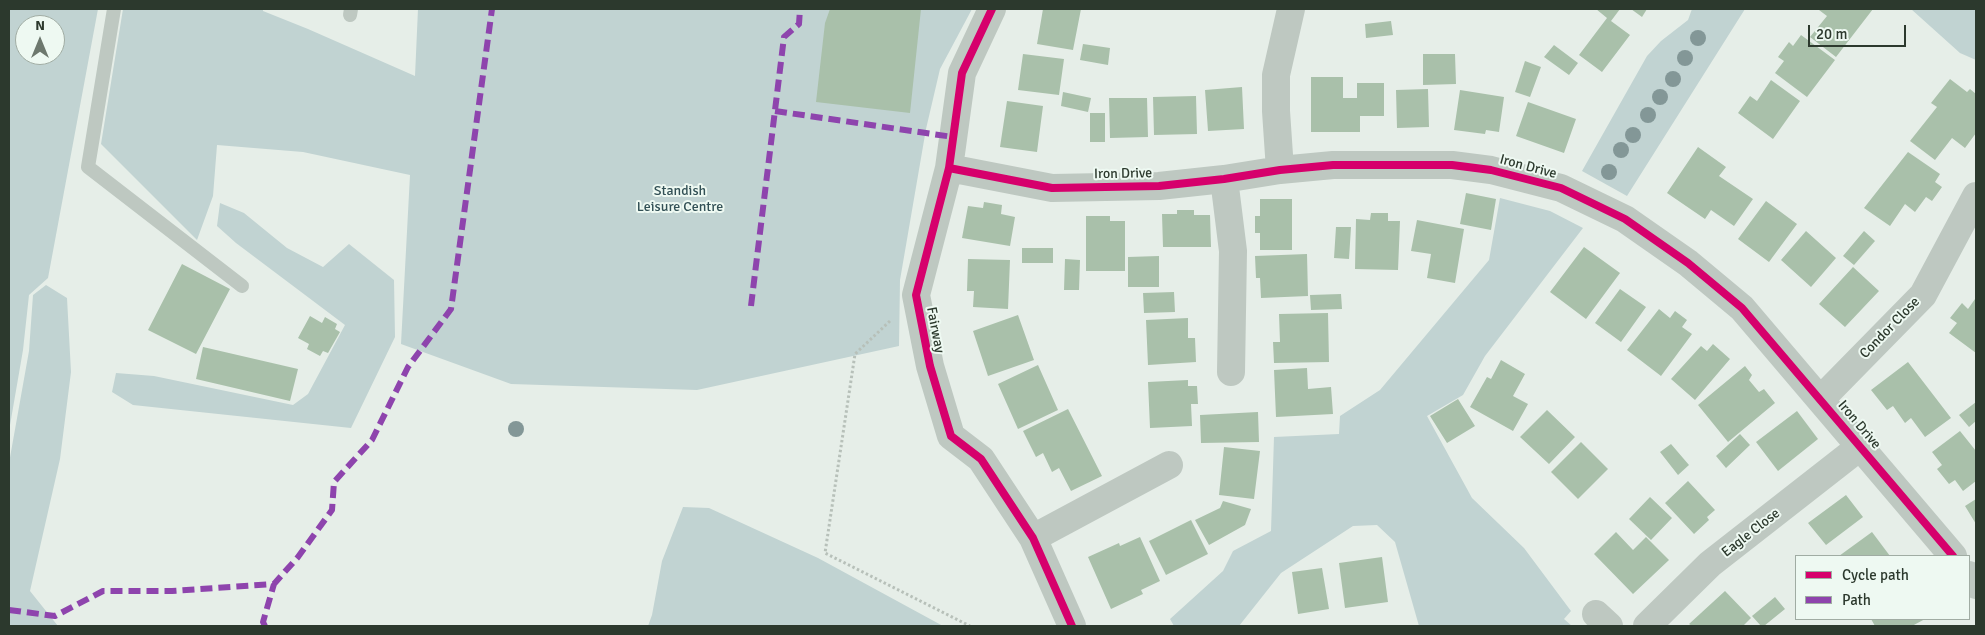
<!DOCTYPE html>
<style>
body{margin:0}
#map{position:relative;width:1985px;height:635px;overflow:hidden;background:#e6eee8;font-family:Signika,sans-serif}
canvas{display:block}
.frame{position:absolute;inset:0;border:10px solid #2c392d;pointer-events:none}
.legend{position:absolute;left:1795px;top:555px;width:175px;height:65px;box-sizing:border-box;background:#eef9f2;border:1px solid #a0aca3;margin:0;padding:6px 9px;list-style:none;font-size:15px;color:#2c392d}
.legend li{display:flex;align-items:center;gap:10px;height:25px}
.legend b{width:25px;border:1px solid #a0aca3}
.north{position:absolute;left:15px;top:15px;width:50px;height:50px;box-sizing:border-box;background:#eef9f2;border:1px solid #a0aca3;border-radius:50%;rotate:0deg;font-size:14px;font-weight:700;line-height:20px;text-align:center;color:#2c392d}
.north::after{content:'';display:block;margin:auto;width:18px;height:22px;background:#6d786e;clip-path:polygon(50% 0,100% 100%,50% 72%,0 100%)}
.scale{position:absolute;left:1808px;top:25px;width:98px;height:22px;box-sizing:border-box;border:2px solid #2c392d;border-top:0;padding-left:6px;font-size:15px;line-height:18px;white-space:nowrap;color:#2c392d;-webkit-text-stroke:4px #eef9f2;paint-order:stroke}
</style>
<div id="map">
<canvas width="1985" height="635"></canvas>
<div class="frame"></div>
<ul class="legend">
<li><b style="height:6px;background:#d6006c"></b>Cycle path</li>
<li><b style="height:6px;background:#8e44ad"></b>Path</li>
</ul>
<div class="north">N</div>
<div class="scale">20 m</div>
</div>
<script>
const ctx = document.querySelector('canvas').getContext('2d');
ctx.lineJoin = 'round';
function fillPath(path, color) { ctx.fillStyle = color; ctx.fill(path, 'evenodd'); }
const toPath = rows => new Path2D(rows.map(r => 'M' + r).join(''));
function strokePath(path, color, width, dash) { ctx.strokeStyle = color; ctx.lineWidth = width; ctx.lineCap = dash ? 'butt' : 'round'; ctx.setLineDash(dash || []); ctx.stroke(path); }
function label(font, color, halo, rows, align = 'center') {
  ctx.font = font + ' Signika,sans-serif'; ctx.lineWidth = 4; ctx.setLineDash([]); ctx.textBaseline = 'middle'; ctx.strokeStyle = halo; ctx.fillStyle = color; for (const [text, x, y, turn = 0] of rows) {
    ctx.save(); ctx.translate(x, y); ctx.rotate((+turn || 0) * Math.PI / 180); ctx.textAlign = isNaN(turn) ? turn : align; if (halo) ctx.strokeText(text, 0, 0); ctx.fillText(text, 0, 0); ctx.restore();
  }
}
fillPath(toPath([
 [9,9,98,9,48,278,29,295,23,350,9,431],
 [25,25,55,25,55,55,25,55],
 [123,9,263,9,263,11,308,29,415,76,418,9,972,9,940,69,926,129,900,280,899,346,697,390,511,384,401,344,410,175,303,152,217,145,213,196,197,240,101,144],
 [1692,9,1745,9,1627,196,1582,171,1647,56,1661,41,1688,20],
 [1911,9,1976,9,1976,60,1960,53],
 [1500,198,1550,211,1583,228,1485,356,1463,395,1427,416,1472,498,1524,548,1571,611,1564,619,1572,626,1419,626,1395,542,1377,525,1353,526,1281,573,1239,626,1174,626,1170,619,1223,571,1233,551,1271,531,1274,437,1339,434,1340,416,1380,390,1489,260],
 [220,203,244,213,287,248,323,267,349,244,394,280,395,337,351,428,133,405,112,392,116,373,154,376,293,405,308,394,345,325,236,243,217,226],
 [46,285,67,298,71,372,60,459,30,591,58,626,9,626,9,463,29,351,33,295],
 [683,507,709,508,818,558,943,626,648,626,652,615,662,561]
]), '#c1d3d2');
fillPath(toPath([
 [830,9,921,9,910,113,816,102,825,23],
 [1043,9,1081,9,1073,50,1037,44],
 [1596,9,1620,9,1611,21,1630,35,1602,72,1579,55,1607,18],
 [1631,9,1647,9,1642,17],
 [1820,9,1873,9,1836,57,1810,37,1827,16,1819,10],
 [1391,21,1393,35,1366,38,1365,24],
 [1801,35,1835,60,1807,97,1775,73,1784,61,1778,57,1789,42,1793,46],
 [1083,44,1110,48,1108,65,1080,60],
 [1554,45,1578,63,1569,75,1544,57],
 [1023,54,1064,59,1059,95,1018,90],
 [1423,54,1455,54,1456,84,1423,85],
 [1525,61,1541,67,1530,97,1515,92],
 [1311,77,1343,77,1343,98,1357,98,1357,83,1384,83,1384,116,1360,116,1360,132,1311,132],
 [1950,79,1967,92,1970,89,1976,94,1976,133,1965,148,1952,138,1935,160,1910,141,1937,107,1931,103],
 [1771,80,1800,101,1773,139,1738,113,1750,96,1757,101],
 [1242,87,1244,129,1208,131,1205,90],
 [1428,89,1429,127,1397,128,1396,90],
 [1460,90,1504,97,1499,132,1486,130,1485,134,1454,130],
 [1063,92,1091,98,1088,112,1061,106],
 [1196,96,1197,134,1154,135,1153,97],
 [1109,98,1147,98,1148,137,1110,138],
 [1007,101,1043,106,1037,152,1000,147],
 [1528,102,1576,119,1564,153,1516,136],
 [1090,113,1105,113,1105,142,1090,142],
 [1698,147,1726,167,1719,176,1753,199,1734,226,1711,210,1705,219,1667,193],
 [1908,152,1940,174,1935,182,1942,187,1932,201,1926,197,1915,212,1905,204,1890,226,1864,208],
 [1466,193,1496,199,1491,230,1460,224],
 [1260,199,1292,199,1292,250,1260,250,1260,233,1255,233,1255,216,1260,216],
 [1766,201,1797,224,1769,262,1738,239],
 [984,202,1002,205,1001,214,1015,217,1010,246,962,238,968,206,983,208],
 [1177,210,1194,210,1194,215,1210,215,1211,247,1163,247,1162,214,1177,214],
 [1371,213,1388,213,1388,221,1400,221,1398,270,1355,269,1356,219,1370,220],
 [1086,216,1110,216,1110,221,1125,221,1125,271,1086,271],
 [1417,220,1464,229,1455,283,1427,278,1431,254,1411,251],
 [1336,227,1351,227,1349,259,1334,258],
 [1806,231,1836,258,1811,287,1781,260],
 [1864,231,1875,241,1854,265,1843,256],
 [1584,247,1620,273,1586,319,1550,292],
 [1022,248,1053,248,1053,263,1022,263],
 [1307,254,1308,296,1261,298,1260,278,1256,278,1255,256],
 [1159,256,1159,287,1128,287,1128,257],
 [968,259,1010,260,1008,309,973,307,974,291,967,291],
 [1065,259,1080,260,1079,290,1064,290],
 [182,264,230,289,196,354,148,330],
 [1853,267,1879,291,1845,327,1819,304],
 [1620,289,1646,307,1621,342,1595,323],
 [1174,292,1175,312,1144,313,1143,293],
 [1341,294,1342,309,1311,310,1310,295],
 [1975,299,1976,300,1976,353,1949,333,1957,323,1950,318,1962,303,1968,309],
 [1659,309,1670,318,1675,311,1687,320,1682,327,1692,334,1661,376,1627,350],
 [1328,313,1329,362,1274,363,1273,342,1280,342,1279,314],
 [1018,315,1034,360,988,376,973,331],
 [310,316,322,323,325,317,337,324,335,329,340,332,328,353,323,351,320,356,307,349,309,344,298,338],
 [1188,318,1188,338,1195,338,1196,362,1148,365,1146,320],
 [1713,344,1730,359,1695,400,1671,379,1701,346,1707,351],
 [203,347,298,369,290,401,196,379],
 [1501,360,1525,374,1513,396,1528,404,1513,431,1470,407,1487,377,1491,379],
 [1908,362,1951,418,1925,437,1911,418,1905,423,1893,406,1887,410,1871,390],
 [1038,365,1058,410,1018,429,998,384],
 [1745,366,1752,375,1749,380,1759,392,1764,389,1775,403,1728,442,1698,405],
 [1307,368,1308,389,1331,387,1333,414,1276,417,1274,370],
 [1188,380,1188,386,1197,386,1198,404,1191,404,1192,426,1150,428,1148,382],
 [1458,399,1475,426,1447,443,1430,416],
 [1976,402,1976,421,1969,427,1959,415],
 [1068,409,1102,476,1071,491,1059,468,1052,472,1043,453,1036,457,1023,431],
 [1547,410,1575,437,1549,464,1520,437],
 [1797,411,1818,439,1778,471,1756,442],
 [1258,412,1259,442,1201,443,1200,415],
 [1960,431,1976,451,1976,481,1963,491,1955,480,1949,484,1937,469,1942,465,1932,452],
 [1740,434,1750,445,1726,468,1716,456],
 [1581,442,1608,469,1578,499,1551,472],
 [1671,444,1689,465,1678,475,1660,452],
 [1224,447,1260,451,1254,499,1219,495],
 [1688,481,1715,510,1707,517,1709,520,1694,534,1665,503],
 [1846,495,1863,517,1826,545,1808,523],
 [1650,497,1672,518,1651,540,1629,519],
 [1976,499,1976,524,1965,506],
 [1223,501,1251,509,1245,525,1209,545,1195,520,1220,508],
 [1191,520,1208,554,1166,575,1149,541],
 [1616,532,1633,550,1646,537,1669,560,1633,594,1594,554],
 [1872,532,1890,556,1839,556],
 [1140,537,1160,581,1141,590,1143,594,1111,609,1088,557,1119,543,1120,546],
 [1382,557,1388,602,1345,608,1339,563],
 [1322,568,1329,609,1298,614,1292,572],
 [1725,591,1751,618,1743,626,1692,626,1689,624],
 [1775,597,1785,609,1764,626,1761,626,1752,616],
 [1871,619,1925,619,1912,626,1875,626]
]), '#a9c0aa');
strokePath(toPath([
 [890,321,855,354,825,553,970,626]
]), '#b7c0b9', 3, [2.5, 2.5]);
strokePath(toPath([
 [114,9,88,167,242,286],
 [350,15,351,9]
]), '#bec8c1', 14);
strokePath(toPath([
 [992,9,962,73,949,168,916,295,930,366,951,436,981,459,1033,538,1072,626],
 [949,168,1052,188,1159,186,1224,179,1280,170,1333,165,1452,165,1491,170,1561,188,1625,219,1688,263,1742,308,1953,556],
 [1280,170,1276,111,1276,75,1291,9],
 [1224,179,1233,251,1231,372],
 [1821,399,1923,295,1976,196],
 [1033,538,1169,465],
 [1969,575,1976,585],
 [1596,614,1609,626],
 [1647,626,1710,564,1861,446]
]), '#bec8c1', 28);
strokePath(toPath([
 [775,111,953,137],
 [751,306,784,37,799,24,800,9],
 [9,610,55,616,103,591,172,591,274,584,298,557,332,510,334,482,372,440,408,367,451,309,492,9],
 [265,626,263,622,274,584]
]), '#8e44ad', 6, [12, 6]);
strokePath(toPath([
 [992,9,962,73,949,168,916,295,930,366,951,436,981,459,1033,538,1072,626],
 [949,168,1052,188,1159,186,1224,179,1280,170,1333,165,1452,165,1491,170,1561,188,1625,219,1688,263,1742,308,1953,556]
]), '#d6006c', 8);
ctx.fillStyle = '#839797';
for (const [x, y] of [
 [1698,38],
 [1685,58],
 [1673,79],
 [1660,97],
 [1648,115],
 [1633,135],
 [1621,150],
 [1609,172],
 [516,429]
]) { ctx.beginPath(); ctx.arc(x, y, 8, 0, 2 * Math.PI); ctx.fill(); }
label('14px', '#2c392d', '#eef9f2', [
 ["Iron Drive",1528,167,15],
 ["Iron Drive",1123,174,-1],
 ["Condor Close",1890,328,-46],
 ["Fairway",935,330,79],
 ["Iron Drive",1859,425,50],
 ["Eagle Close",1751,533,-38]
]);
label('14px', '#325055', '#eef9f2', [
 ["Standish",680,191],
 ["Leisure Centre",680,207]
]);
</script>
